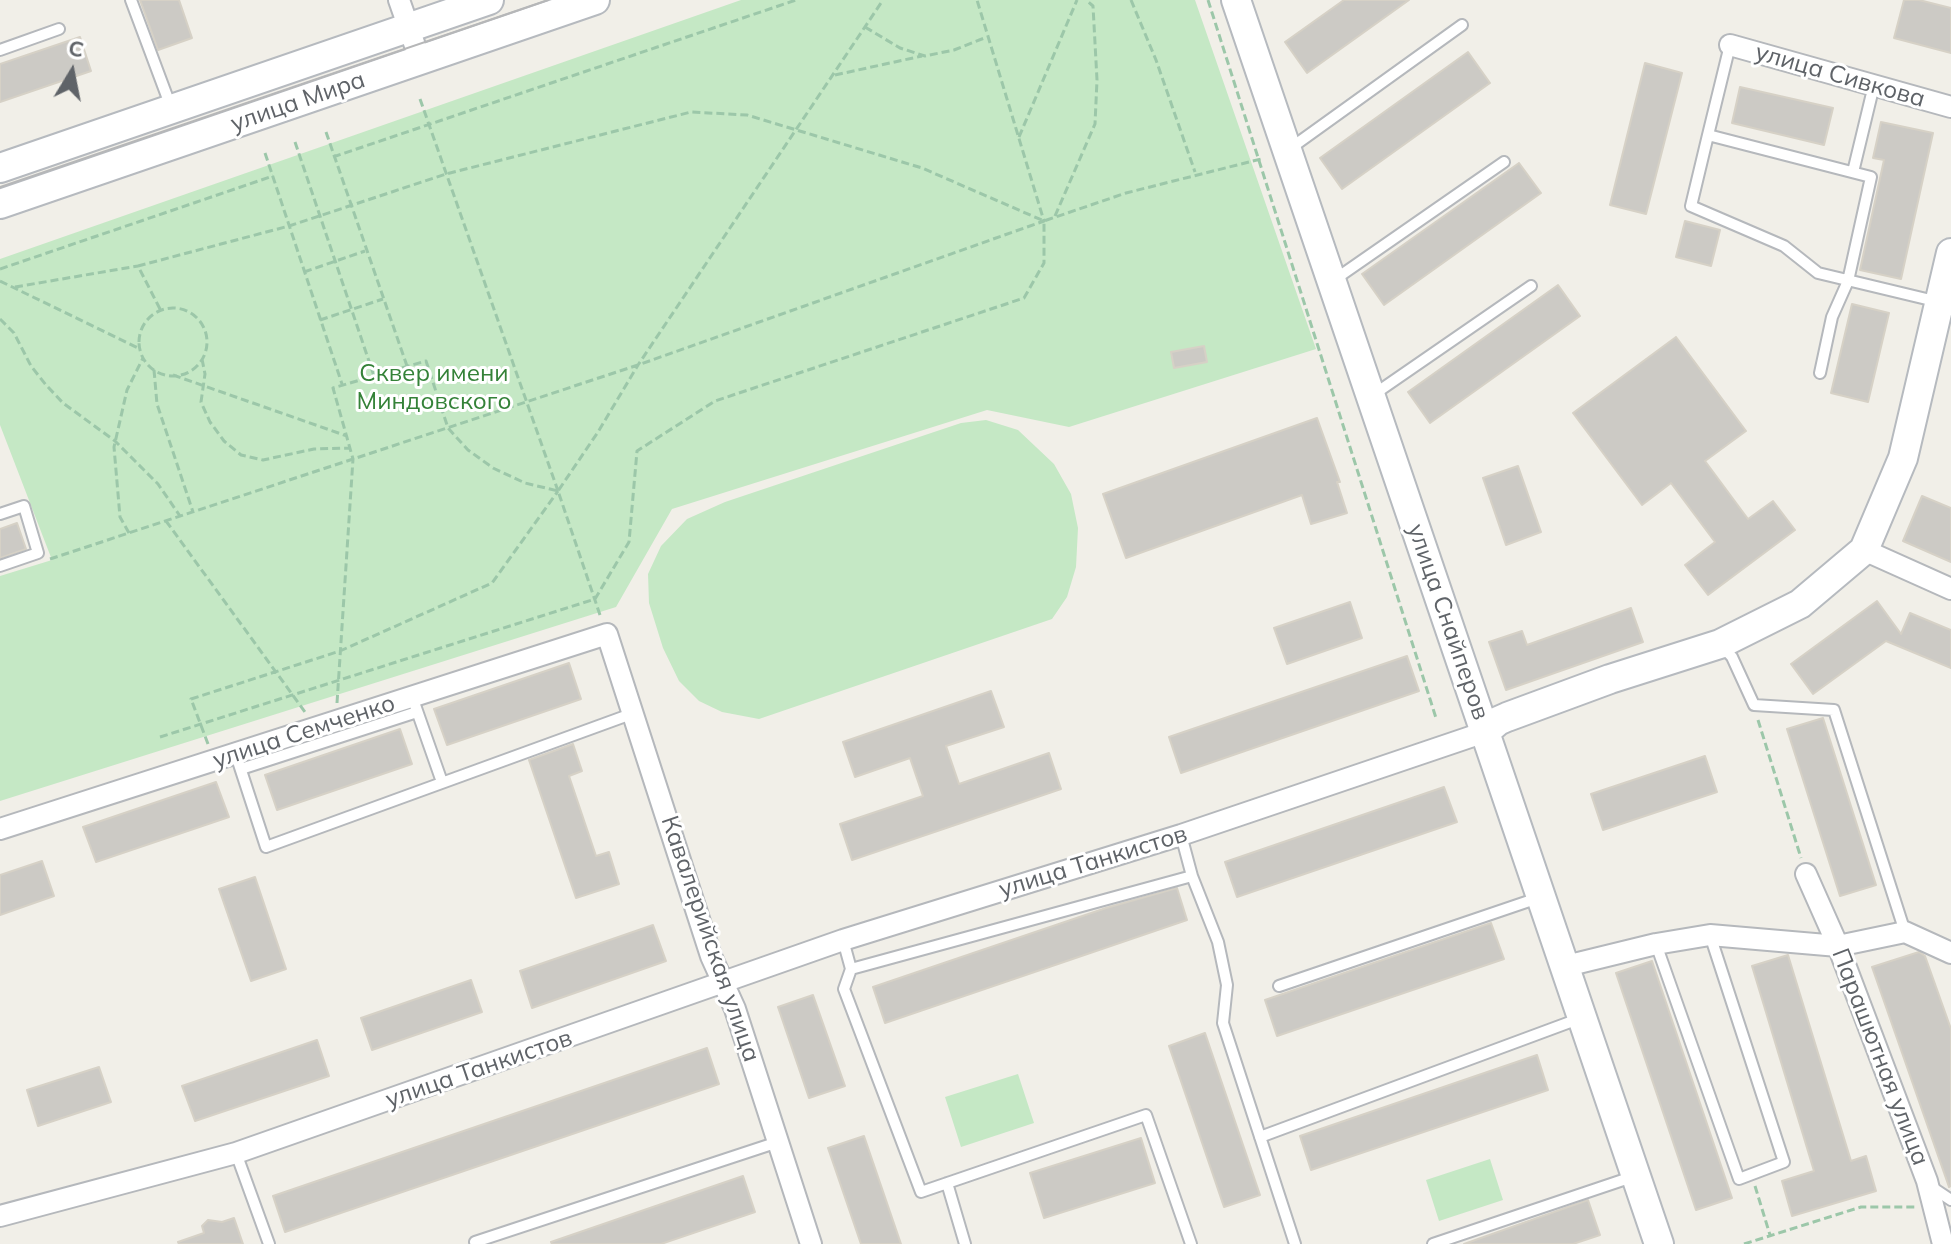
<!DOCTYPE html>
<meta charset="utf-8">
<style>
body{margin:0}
#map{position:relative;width:1951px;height:1244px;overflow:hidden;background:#f1efe8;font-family:Mulish,sans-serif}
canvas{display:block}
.north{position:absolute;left:32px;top:32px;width:80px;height:80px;-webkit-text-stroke:6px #fff;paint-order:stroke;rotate:10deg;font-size:22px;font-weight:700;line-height:32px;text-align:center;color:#5f6368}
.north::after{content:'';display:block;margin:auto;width:28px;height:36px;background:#5f6368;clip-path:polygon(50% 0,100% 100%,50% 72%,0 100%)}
</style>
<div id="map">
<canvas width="1951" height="1244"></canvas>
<div class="north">С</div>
</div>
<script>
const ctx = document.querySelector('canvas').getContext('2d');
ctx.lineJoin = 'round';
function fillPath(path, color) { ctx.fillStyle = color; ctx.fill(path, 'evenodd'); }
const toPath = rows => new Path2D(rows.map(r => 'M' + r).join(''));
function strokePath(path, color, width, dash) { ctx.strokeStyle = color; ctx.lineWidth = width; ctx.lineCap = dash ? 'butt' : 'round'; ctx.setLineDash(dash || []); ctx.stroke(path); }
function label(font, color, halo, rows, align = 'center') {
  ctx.font = font + ' Mulish,sans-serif'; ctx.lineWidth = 6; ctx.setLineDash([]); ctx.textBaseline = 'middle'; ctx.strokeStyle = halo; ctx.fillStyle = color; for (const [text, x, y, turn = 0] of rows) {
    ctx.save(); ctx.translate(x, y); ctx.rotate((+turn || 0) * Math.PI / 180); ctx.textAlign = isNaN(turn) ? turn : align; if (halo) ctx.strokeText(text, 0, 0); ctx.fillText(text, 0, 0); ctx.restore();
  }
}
fillPath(toPath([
 [741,0,1195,0,1316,349,1069,427,987,410,672,509,616,607,0,801,0,576,52,560,0,425,0,259],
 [986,420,1018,430,1054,464,1071,494,1078,528,1076,567,1067,597,1052,619,759,719,722,712,699,701,679,681,663,648,649,603,648,574,661,546,687,519,725,502,961,423],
 [1018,1074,1034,1123,961,1147,945,1097],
 [1490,1159,1503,1200,1439,1221,1426,1180]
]), '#c5e8c5');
const building = toPath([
 [140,0,179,0,192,38,158,50,140,0],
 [1344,0,1409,0,1307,73,1285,42,1344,0],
 [1904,0,1919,0,1951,8,1951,53,1894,38,1904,0],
 [80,37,91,71,0,102,0,64,80,37],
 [1468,52,1490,83,1342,189,1320,158,1468,52],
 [1645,63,1682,73,1646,214,1610,205,1645,63],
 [1740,87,1833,108,1824,145,1732,123,1740,87],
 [1881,122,1933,133,1901,279,1860,270,1884,160,1873,158,1881,122],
 [1519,163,1541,193,1384,305,1362,274,1519,163],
 [1685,221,1720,230,1711,266,1676,257,1685,221],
 [1558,285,1580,316,1430,423,1408,392,1558,285],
 [1852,304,1889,313,1868,402,1831,393,1852,304],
 [1676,337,1746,431,1705,461,1748,519,1773,501,1795,530,1708,595,1685,565,1715,542,1671,483,1642,505,1573,413,1676,337],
 [1204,346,1207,362,1174,368,1171,352,1204,346],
 [1317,418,1340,482,1337,482,1347,513,1311,524,1302,495,1126,558,1103,494,1317,418],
 [1518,466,1541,532,1506,545,1483,478,1518,466],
 [1922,496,1951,508,1951,562,1903,541,1922,496],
 [17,523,26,549,0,558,0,529,17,523],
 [1877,601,1901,634,1910,613,1951,630,1951,668,1886,641,1813,694,1791,664,1877,601],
 [1350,602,1362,638,1287,664,1274,628,1350,602],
 [1631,608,1643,642,1506,690,1489,642,1522,631,1527,645,1631,608],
 [1407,656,1419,691,1181,773,1169,737,1407,656],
 [569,663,581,699,447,745,434,709,569,663],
 [991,691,1004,727,946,746,959,784,1049,753,1061,789,852,860,840,824,923,796,910,758,855,777,843,742,991,691],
 [1823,718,1876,885,1840,896,1787,729,1823,718],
 [400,729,412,764,277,810,265,775,400,729],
 [573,744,582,771,569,776,596,856,609,852,619,884,576,898,529,760,573,744],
 [1705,756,1717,792,1603,830,1591,794,1705,756],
 [216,782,229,817,96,862,83,827,216,782],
 [1444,787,1457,822,1237,897,1225,862,1444,787],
 [42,861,54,896,0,915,0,875,42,861],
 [255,877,286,969,251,981,219,889,255,877],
 [1177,888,1187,920,885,1023,873,987,1106,908,1177,888],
 [1491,923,1504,959,1277,1036,1265,1000,1491,923],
 [653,925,666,961,532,1008,520,971,653,925],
 [1919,952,1925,956,1951,1029,1951,1186,1949,1187,1872,967,1919,952],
 [1788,955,1851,1161,1866,1156,1876,1191,1792,1216,1782,1181,1814,1171,1752,966,1788,955],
 [1652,961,1732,1198,1696,1210,1616,973,1652,961],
 [471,980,482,1012,372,1050,361,1018,471,980],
 [813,995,845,1086,809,1098,778,1007,813,995],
 [1205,1033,1260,1195,1224,1207,1169,1046,1205,1033],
 [317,1040,329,1076,195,1121,182,1086,317,1040],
 [707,1048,719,1084,285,1232,273,1196,707,1048],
 [1537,1055,1548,1090,1311,1170,1300,1136,1537,1055],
 [99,1067,111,1102,38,1126,27,1090,99,1067],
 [864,1136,901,1244,861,1244,828,1148,864,1136],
 [1141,1138,1155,1183,1044,1218,1030,1173,1141,1138],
 [743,1176,755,1212,661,1244,552,1244,551,1242,743,1176],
 [1588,1200,1600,1235,1573,1244,1464,1244,1588,1200],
 [234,1218,243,1244,179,1244,178,1242,204,1233,202,1226,208,1220,222,1222,234,1218]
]);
fillPath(building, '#cccac5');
strokePath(building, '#d6d1c6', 2);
const lane = toPath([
 [131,0,171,107],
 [1730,45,1708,135,1871,177,1848,281,1832,317,1820,373],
 [0,50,59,29],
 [1708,135,1691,206,1784,246,1818,273,1939,302],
 [1288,150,1462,25],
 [1853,172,1874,85],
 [1334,280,1504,162],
 [1373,395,1531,286],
 [0,514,24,506,38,553,0,566],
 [1722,646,1732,657,1754,705,1834,710,1905,932],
 [415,705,442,782],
 [236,755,266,847,634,713],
 [241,769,417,712],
 [1192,876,1218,942,1227,985,1223,1023,1295,1244],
 [843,940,851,969,1192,876,1181,835],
 [1656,944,1739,1179,1784,1162,1710,935],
 [851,969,844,989,921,1192,1146,1115,1191,1244],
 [1279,986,1538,898],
 [1260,1137,1581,1018],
 [236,1153,269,1244],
 [947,1183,965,1244],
 [1933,1188,1951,1200],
 [475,1242,778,1142],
 [1433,1244,1632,1177]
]);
const street = toPath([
 [399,0,420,60],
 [1730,45,1951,107],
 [1864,550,1951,589],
 [0,829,607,634,711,956,735,1009,811,1244],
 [1806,874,1838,946,1927,1181,1943,1244],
 [1566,966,1656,944,1710,935,1838,946,1905,932,1951,953],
 [0,1216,236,1153,843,940,1181,835,1485,732]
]);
const secondary = toPath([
 [1236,0,1659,1244],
 [0,168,489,0],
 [0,204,595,0],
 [1485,732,1498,721,1507,717,1610,679,1720,644,1800,604,1864,550,1903,458,1951,253]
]);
strokePath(lane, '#b5b8bc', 14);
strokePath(street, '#b5b8bc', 24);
strokePath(secondary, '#b6babf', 32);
strokePath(toPath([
 [1131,0,1156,60,1195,172],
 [1208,0,1436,718],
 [865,27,900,48,925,56,954,50,987,37],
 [835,75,922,56],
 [420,99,558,491],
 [326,132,407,366],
 [1019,137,1077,0],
 [295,142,374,376,426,361,448,428,468,450,493,468,525,483,558,491],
 [265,153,342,384],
 [333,157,796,0],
 [1055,216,1095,124,1097,80,1093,6,1086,0],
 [0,269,273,176],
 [304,272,365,251],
 [0,281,140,349],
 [15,287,138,266],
 '139 342a34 34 0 1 1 68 0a34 34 0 1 1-68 0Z',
 [160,309,138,266,289,226,446,174,691,112,747,115,922,168,1044,221,1126,193,1261,159],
 [0,319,14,333,31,366,46,385,63,403,115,441,158,484,180,516],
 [320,320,383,299],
 [202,359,205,374,201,402,210,422,224,441,241,455,263,460,314,449,349,448],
 [154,370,157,404,193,512],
 [173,375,347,436],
 [166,521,305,712],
 [129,533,120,517,114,447,127,390,143,358],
 [50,559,638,365,1044,221,977,0],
 [600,615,558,491,598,432,638,365,883,0],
 [337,703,353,459,333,388,374,376],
 [1758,720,1801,858],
 [160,737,595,599,629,542,637,451,715,401,1024,298,1044,263,1044,221],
 [208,744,191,699,340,651,492,583,558,491],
 [1755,1186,1770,1235],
 [1744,1244,1861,1207,1915,1207]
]), '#9cc7a9', 3, [8, 4]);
strokePath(lane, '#fff', 10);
strokePath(street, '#fff', 20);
strokePath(secondary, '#fff', 28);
strokePath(toPath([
 [0,187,548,0]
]), '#b6b7b8', 2);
label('24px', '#5f6368', '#fff', [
 ["улица Сивкова",1840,76,16],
 ["улица Мира",298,102,-19],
 ["улица Снайперов",1448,622,71],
 ["улица Семченко",304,732,-18],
 ["улица Танкистов",1093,862,-17],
 ["Кавалерийская улица",710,939,71],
 ["Парашютная улица",1880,1057,69],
 ["улица Танкистов",479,1069,-19]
]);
label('24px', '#348238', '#fff', [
 ["Сквер имени",434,374],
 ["Миндовского",434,402]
]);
</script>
